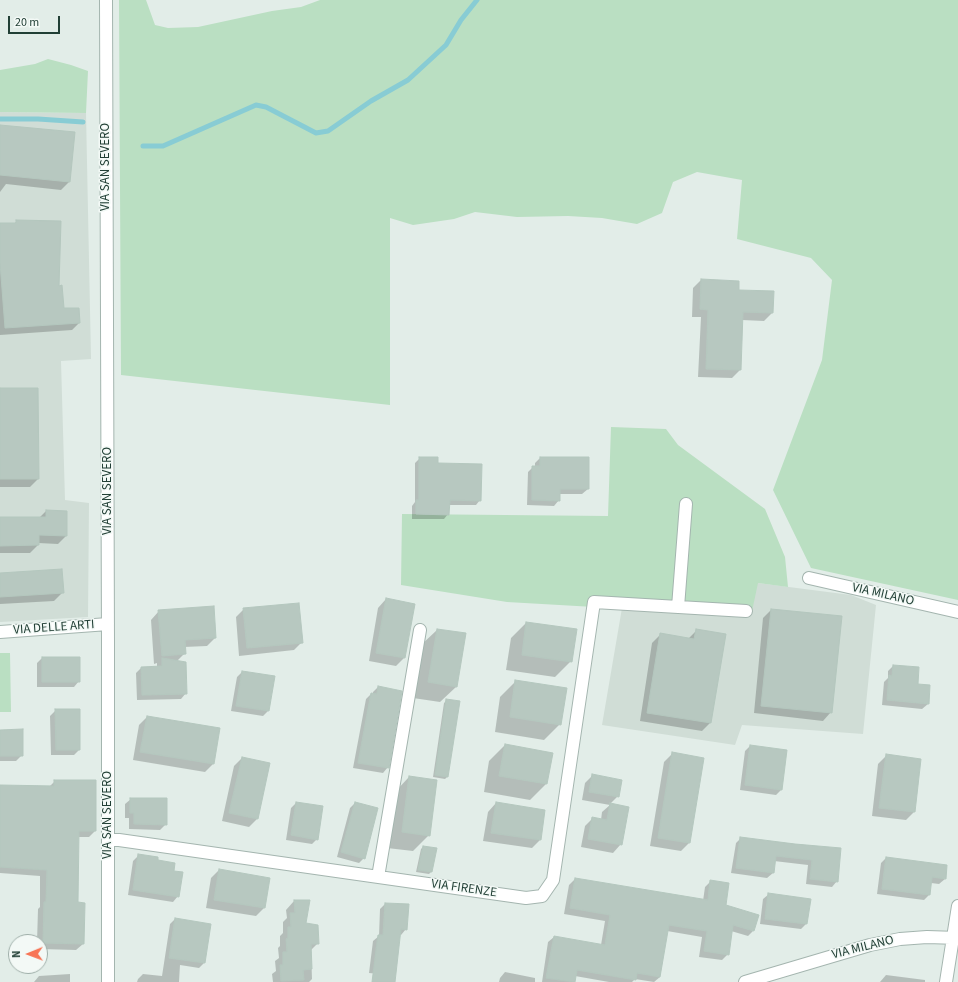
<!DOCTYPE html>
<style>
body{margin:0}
#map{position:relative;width:958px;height:982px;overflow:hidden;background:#e2ede8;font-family:"Source Sans 3",sans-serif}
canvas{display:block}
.north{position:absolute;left:8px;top:934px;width:40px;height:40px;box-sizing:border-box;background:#f3f9f6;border:1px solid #9fafa9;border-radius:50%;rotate:269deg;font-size:11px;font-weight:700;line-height:16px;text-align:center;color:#213f35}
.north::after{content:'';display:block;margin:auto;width:14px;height:18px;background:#f77556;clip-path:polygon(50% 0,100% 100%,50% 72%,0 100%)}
.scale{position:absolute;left:8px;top:16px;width:52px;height:18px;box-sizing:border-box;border:2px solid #213f35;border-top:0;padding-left:5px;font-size:12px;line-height:14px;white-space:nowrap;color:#213f35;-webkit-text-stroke:3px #f3f9f6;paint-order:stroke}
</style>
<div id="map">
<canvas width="958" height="982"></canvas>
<div class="north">N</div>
<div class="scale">20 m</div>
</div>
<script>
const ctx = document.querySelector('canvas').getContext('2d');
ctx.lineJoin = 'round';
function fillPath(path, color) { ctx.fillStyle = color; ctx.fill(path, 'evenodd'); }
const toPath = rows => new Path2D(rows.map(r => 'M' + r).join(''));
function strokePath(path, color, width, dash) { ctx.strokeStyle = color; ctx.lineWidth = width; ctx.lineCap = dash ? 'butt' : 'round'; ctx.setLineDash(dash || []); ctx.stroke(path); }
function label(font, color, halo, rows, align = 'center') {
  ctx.font = font + ' "Source Sans 3",sans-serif'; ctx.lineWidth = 3; ctx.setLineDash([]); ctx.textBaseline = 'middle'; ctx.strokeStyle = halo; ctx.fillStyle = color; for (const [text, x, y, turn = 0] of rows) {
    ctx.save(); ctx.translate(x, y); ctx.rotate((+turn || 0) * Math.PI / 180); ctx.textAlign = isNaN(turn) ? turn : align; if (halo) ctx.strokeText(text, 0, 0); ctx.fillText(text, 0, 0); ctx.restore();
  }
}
fillPath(toPath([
 [0,112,86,113,91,359,61,361,65,500,89,503,88,617,0,622],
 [758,583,851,595,876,605,863,734,742,725,735,745,602,725,622,608]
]), '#d0ddd6');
fillPath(toPath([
 [119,0,146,0,155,25,168,28,198,27,272,11,301,7,320,0,958,0,958,600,811,568,773,490,822,360,832,280,811,258,737,239,742,180,697,172,673,182,662,213,637,224,602,218,568,216,517,217,475,212,454,219,413,225,390,218,390,405,121,375],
 [48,59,71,65,88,71,86,113,0,112,0,70,35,64],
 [611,427,666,429,678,445,765,509,785,557,788,587,758,583,751,616,507,602,401,585,402,514,608,516],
 [0,653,10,653,11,712,0,712]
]), '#badfc2');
fillPath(toPath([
 [0,127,74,133,69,182,61,190,6,184,0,192],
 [17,221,58,287,63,310,79,323,72,330,0,335,0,224,14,224],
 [701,280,738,291,772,313,764,321,742,320,740,370,732,378,698,377,701,317,692,317,693,288],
 [0,389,38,479,30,487,0,487],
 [420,458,437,464,480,500,476,505,449,505,448,514,444,519,412,519,412,506,415,502,415,463],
 [540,458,588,489,582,494,559,494,559,500,554,506,527,505,528,472,533,467,535,467,535,463],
 [46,511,66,536,58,544,38,543,38,545,30,553,0,553,0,518,39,518],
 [0,574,62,593,54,601,0,604],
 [386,599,404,658,396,666,369,661,378,608],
 [244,609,302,642,294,650,239,656,236,617],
 [771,610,831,712,823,721,754,713,763,618],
 [159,611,215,638,207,646,184,647,185,653,177,661,186,693,181,699,137,700,136,673,141,668,157,667,157,663,154,664,151,620],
 [526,623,571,661,555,677,506,670,511,638],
 [437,630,456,687,440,702,413,698,421,645],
 [697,630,710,723,702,731,640,721,652,643,660,635,688,639],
 [42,658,79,681,74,687,37,687,37,663],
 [893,666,928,704,922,709,882,705,884,682,888,678,888,671],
 [242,672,268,711,263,716,231,711,237,677],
 [516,681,560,724,544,740,495,732,500,697],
 [378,687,388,767,383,773,353,768,366,699,371,694,373,694,373,692],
 [447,700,448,776,445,779,433,777,444,703],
 [56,710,79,750,74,755,51,755,50,716],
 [147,717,219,729,213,764,205,772,133,760,139,725],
 [0,731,22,755,16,761,0,761],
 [505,745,551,753,546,784,530,800,484,792,489,761],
 [750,746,781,790,776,795,740,790,745,751],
 [672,754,689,843,681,851,650,846,664,762],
 [886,756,914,812,906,820,872,816,878,764],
 [242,758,269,764,257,819,249,827,222,821,234,766],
 [593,775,618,796,610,804,621,844,613,853,581,847,585,826,593,818,601,820,602,812,610,805,582,800,585,783],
 [409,777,429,835,413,851,387,848,394,793],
 [55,781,95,831,89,837,78,837,77,903,83,944,76,950,40,949,40,942,37,942,38,909,40,907,40,876,0,873,0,786,49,787],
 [131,799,166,824,160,830,129,829,129,818,125,818,125,804],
 [296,803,317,839,312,844,286,840,291,808],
 [355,803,364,858,359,863,337,857,350,808],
 [496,803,540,840,532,848,483,841,488,812],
 [741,838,840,849,837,881,832,887,806,884,808,865,774,861,773,873,767,878,731,873,736,843],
 [423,847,431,872,429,874,416,872,421,849],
 [139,855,157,861,173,872,178,896,173,902,128,895,133,861],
 [886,858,945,879,939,884,931,883,929,895,924,900,877,894,881,863],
 [219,870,264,908,256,916,206,908,211,878],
 [575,879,703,901,705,887,711,881,724,906,753,931,748,936,731,931,728,954,722,960,699,957,702,937,667,931,660,977,654,982,635,979,632,982,609,982,575,976,574,982,542,982,548,942,554,937,601,945,605,921,564,914,569,885],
 [769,894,810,899,806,924,801,929,760,924,763,899],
 [294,901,305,924,318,943,311,950,312,979,309,982,273,982,272,974,276,971,275,961,279,958,278,948,280,946,280,936,283,933,283,922,287,918,286,910],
 [385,904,406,929,401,935,399,934,390,975,369,973,373,941,379,936,380,909],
 [175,919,204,963,199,968,180,965,179,982,137,982,138,979,143,974,162,976,170,924],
 [505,972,535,978,535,982,499,982,500,978],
 [70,974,70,982,34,982,39,976],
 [886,975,925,980,925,982,880,982]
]), '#0003');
strokePath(toPath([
 [0,119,38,119,83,122],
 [143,146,163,146,256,105,266,107,316,133,328,131,371,101,408,80,446,45,461,20,477,0]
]), '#88ccd4', 5);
const building = toPath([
 [0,125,75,132,70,182,0,175,0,125],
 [16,220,61,221,59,286,62,285,64,308,79,308,80,323,5,328,0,263,0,223,16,223,16,220],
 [701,279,739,281,739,290,774,291,773,313,743,312,741,370,706,369,708,310,700,309,701,279],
 [0,388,38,388,39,479,0,479,0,388],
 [419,457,438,457,438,463,482,464,481,501,450,500,449,515,416,514,416,500,419,500,419,457],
 [540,457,589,457,589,489,560,489,560,501,532,500,532,466,540,466,540,457],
 [46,510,67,511,67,536,39,535,39,545,0,546,0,517,46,517,46,510],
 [62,569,64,593,0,597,0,573,62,569],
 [386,598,415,604,405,658,376,653,386,598],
 [299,603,303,643,247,648,243,608,299,603],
 [214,606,216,638,185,640,186,654,162,656,158,610,214,606],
 [771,609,842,616,832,713,761,706,771,609],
 [526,622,577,629,572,662,522,655,526,622],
 [437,629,466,633,457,687,428,682,437,629],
 [696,629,726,634,711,723,647,713,660,633,694,639,696,629],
 [42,657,80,657,80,682,42,682,42,657],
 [162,658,186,662,187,694,142,695,141,667,162,666,162,658],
 [893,665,919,667,918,684,930,685,929,704,887,700,889,675,892,676,893,665],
 [242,671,275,676,269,711,236,706,242,671],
 [515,680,567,688,561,725,510,717,515,680],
 [378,686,402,691,389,768,358,763,371,693,377,694,378,686],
 [446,699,460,701,448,777,435,775,446,699],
 [55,709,80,709,80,750,56,750,55,709],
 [147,716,220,728,214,764,140,752,147,716],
 [23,729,23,756,0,756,0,730,23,729],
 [505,744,553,753,547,784,499,776,505,744],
 [750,745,787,750,782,790,745,785,750,745],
 [672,752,704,758,690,843,658,838,672,752],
 [886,754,921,759,915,812,879,808,886,754],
 [242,757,270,763,258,819,229,813,242,757],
 [592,774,622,780,619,797,589,792,592,774],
 [409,776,437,780,430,836,402,832,409,776],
 [54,780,96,780,96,831,79,831,78,902,85,903,84,944,43,943,44,902,46,902,47,870,0,867,0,785,54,786,54,780],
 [130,798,167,798,167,825,134,824,134,813,130,813,130,798],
 [296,802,323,806,318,840,291,835,296,802],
 [355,802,378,808,365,859,341,852,355,802],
 [496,802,545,810,541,840,491,833,496,802],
 [610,803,629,807,622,845,588,839,592,817,607,820,610,803],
 [740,837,795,844,841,848,838,882,810,879,812,860,776,856,774,873,736,868,740,837],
 [423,846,437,848,432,872,418,870,423,846],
 [138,854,158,857,158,860,175,863,174,871,183,872,179,897,133,890,138,854],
 [886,857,947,865,946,879,932,877,930,895,882,889,886,857],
 [219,869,270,878,265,908,214,900,219,869],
 [575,878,708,900,710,880,729,883,726,905,759,915,754,931,733,925,729,955,704,951,707,931,669,925,660,977,637,973,636,980,577,970,575,982,546,978,554,936,605,945,610,915,570,908,575,878],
 [768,893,811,899,807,924,765,919,768,893],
 [294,900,310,900,306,923,318,925,319,944,311,944,312,969,303,970,304,980,281,981,280,965,283,965,283,952,287,952,286,939,288,938,288,927,291,927,290,913,295,913,294,900],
 [385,903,409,904,407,930,401,929,395,982,372,982,378,935,383,935,385,903],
 [175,918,211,924,205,963,169,958,175,918]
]);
fillPath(building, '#b7c8c0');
strokePath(building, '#b4c7be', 1);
const minor = toPath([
 [106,0,108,640,108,982],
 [809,578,958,612],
 [678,607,686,504],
 [0,632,108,624],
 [108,840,119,840,526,898,542,896,553,880,594,602,746,611],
 [378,877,420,630],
 [745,982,870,945,900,939,927,937,958,938],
 [946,982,958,906]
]);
strokePath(minor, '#a4b5af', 14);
strokePath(minor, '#fff', 12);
label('13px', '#213f35', '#f3f9f6', [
 ["VIA SAN SEVERO",106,167,-90],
 ["VIA SAN SEVERO",108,491,-90],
 ["VIA MILANO",883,595,13],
 ["VIA DELLE ARTI",54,628,-4],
 ["VIA SAN SEVERO",108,815,-90],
 ["VIA FIRENZE",464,889,8],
 ["VIA MILANO",863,948,-14]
]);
</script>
